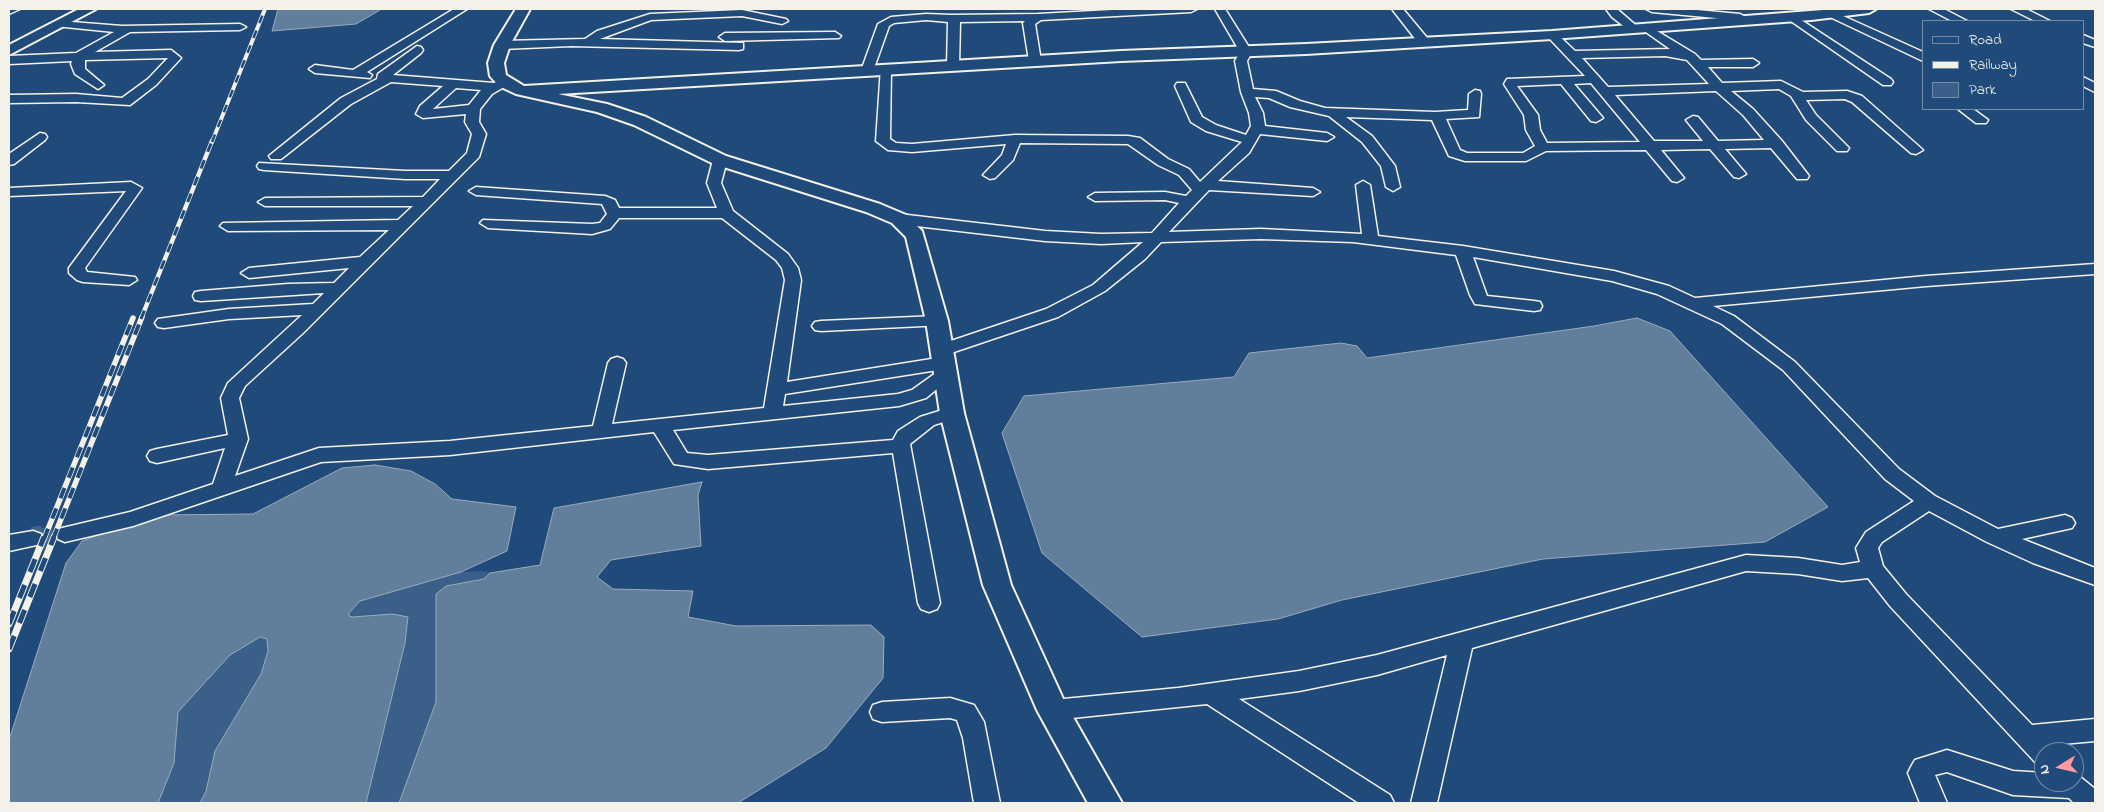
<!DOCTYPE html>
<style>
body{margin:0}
#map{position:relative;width:2104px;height:812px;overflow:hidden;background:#1f4a7a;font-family:"Indie Flower",sans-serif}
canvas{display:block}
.frame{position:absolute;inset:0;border:10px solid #f4f1e8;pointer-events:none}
.legend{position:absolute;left:1922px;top:20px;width:162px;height:90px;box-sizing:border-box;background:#1f4a7a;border:1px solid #748da6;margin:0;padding:6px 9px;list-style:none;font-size:15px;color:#f4f1e8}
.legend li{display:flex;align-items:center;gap:10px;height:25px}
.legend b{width:25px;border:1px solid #748da6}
.north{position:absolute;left:2034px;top:742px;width:50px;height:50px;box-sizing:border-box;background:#1f4a7a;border:1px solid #748da6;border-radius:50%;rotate:261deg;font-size:14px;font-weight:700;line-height:20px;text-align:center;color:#f4f1e8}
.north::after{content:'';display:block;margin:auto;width:18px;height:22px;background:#ff9aa2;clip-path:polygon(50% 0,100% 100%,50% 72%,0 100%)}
</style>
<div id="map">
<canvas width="2104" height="812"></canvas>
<div class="frame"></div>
<ul class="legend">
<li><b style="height:6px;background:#1f4a7a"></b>Road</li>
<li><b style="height:6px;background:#f4f1e8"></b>Railway</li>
<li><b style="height:14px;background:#3a5f88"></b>Park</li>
</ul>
<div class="north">N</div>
</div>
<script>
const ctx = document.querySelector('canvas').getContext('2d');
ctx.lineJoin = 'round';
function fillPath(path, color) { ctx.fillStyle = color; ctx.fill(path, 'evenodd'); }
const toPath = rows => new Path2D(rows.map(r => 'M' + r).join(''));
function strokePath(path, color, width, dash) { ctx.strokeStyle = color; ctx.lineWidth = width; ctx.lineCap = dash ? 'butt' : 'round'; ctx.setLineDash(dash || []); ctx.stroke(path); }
fillPath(toPath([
 [484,571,490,573,484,579,436,594,436,702,399,803,366,803,405,643,349,616,349,613,360,601,385,593,461,572],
 [260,637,267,639,268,651,261,674,215,751,206,791,200,803,158,803,174,763,178,712,230,655]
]), '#3a5f88');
const water = toPath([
 [278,9,379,9,380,10,356,24,272,31,278,9],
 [1637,318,1670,331,1828,507,1765,542,1543,559,1342,600,1278,619,1142,637,1042,553,1002,433,1024,396,1234,377,1249,353,1341,343,1357,346,1367,358,1594,326,1637,318],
 [375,465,411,471,435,484,452,499,516,507,507,551,461,572,360,601,349,613,349,616,352,617,393,614,408,617,405,643,366,803,200,803,206,791,215,751,261,674,268,651,267,639,260,637,230,655,178,712,174,763,158,803,9,803,9,740,66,563,82,541,140,520,163,515,253,514,342,468,375,465],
 [702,482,698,495,701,546,611,560,597,577,613,589,693,591,688,617,736,626,871,625,884,637,883,678,826,748,738,803,399,803,436,702,436,594,446,586,484,579,490,573,540,565,554,508,702,482]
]);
fillPath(water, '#627e9d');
strokePath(water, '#9cacbb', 1);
strokePath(toPath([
 [35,539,65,534]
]), '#3f638a', 19, [19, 9]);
strokePath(toPath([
 [33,539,43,537]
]), '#3f638a', 24, [24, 12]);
const minor = toPath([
 [9,9,20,9,9,14,9,9],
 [454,9,467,9,367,72,372,75,370,78,315,73,309,69,315,65,353,70,454,9],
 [1131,9,1197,9,1191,12,1041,20,1035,24,1041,61,1035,65,1029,61,1023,23,1025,21,960,22,959,66,953,70,947,66,948,22,926,20,894,23,889,26,873,71,867,75,861,71,878,24,891,17,926,14,951,15,1038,14,1131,9],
 [1215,9,1225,9,1252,52,1247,61,1253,89,1276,91,1300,101,1325,108,1435,112,1468,110,1469,94,1475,90,1480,91,1481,94,1479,117,1446,119,1460,150,1467,153,1523,153,1535,146,1526,130,1524,115,1504,84,1507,79,1585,76,1548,37,1548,33,1556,33,1575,51,1670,49,1643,30,1643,26,1647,25,1695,54,1701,60,1753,59,1759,63,1753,67,1708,67,1722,83,1781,81,1803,92,1847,91,1862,96,1923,150,1916,154,1911,153,1852,102,1845,99,1806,100,1816,115,1849,148,1847,151,1837,151,1806,120,1791,96,1779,89,1731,91,1753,109,1782,141,1809,176,1807,179,1797,179,1771,148,1725,149,1746,174,1739,178,1734,177,1710,149,1661,150,1684,178,1677,182,1672,181,1646,150,1546,151,1526,161,1465,161,1449,156,1432,120,1346,117,1372,136,1395,166,1400,187,1393,191,1386,187,1381,166,1362,142,1329,116,1290,107,1269,98,1255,97,1263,113,1265,126,1327,133,1334,137,1327,141,1260,134,1249,153,1218,181,1313,188,1320,192,1313,196,1209,190,1169,232,1261,229,1362,234,1356,185,1363,181,1370,185,1378,236,1463,246,1614,271,1669,286,1695,298,1926,276,2095,264,2095,274,1926,286,1713,306,1734,316,1795,362,1899,469,1935,496,1998,529,2065,515,2072,518,2075,523,2072,528,2022,539,2095,568,2095,585,2033,563,1987,542,1929,511,1882,542,1878,548,1883,566,1906,594,2032,725,2095,719,2095,741,2051,745,2056,752,2044,752,2044,765,2035,762,1890,606,1868,578,1842,581,1798,574,1746,571,1472,648,1437,803,1411,803,1447,655,1377,675,1299,691,1239,699,1390,795,1394,803,1359,803,1207,704,1053,720,1044,717,1041,710,1044,703,1053,700,1178,688,1299,671,1377,655,1746,555,1798,558,1842,565,1860,562,1856,548,1866,532,1914,501,1885,479,1783,370,1722,324,1657,294,1612,281,1473,257,1487,296,1534,301,1540,302,1542,306,1540,310,1534,311,1475,304,1470,295,1456,255,1353,242,1261,239,1161,242,1145,259,1105,291,1058,317,948,354,936,354,933,350,936,346,1046,309,1093,285,1143,242,1101,244,1045,241,899,224,891,219,894,216,899,214,1045,231,1101,234,1152,233,1179,203,1165,200,1095,201,1088,197,1095,193,1165,192,1186,196,1192,190,1179,175,1158,165,1128,144,1020,143,1013,160,995,178,990,179,983,175,1002,155,1006,144,912,152,888,150,876,141,881,67,885,66,891,70,890,139,896,143,912,144,1015,135,1128,136,1140,138,1168,159,1189,169,1200,182,1242,142,1206,131,1191,122,1175,86,1177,83,1185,83,1202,117,1216,125,1246,135,1251,126,1249,113,1241,92,1235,61,1240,52,1215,9],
 [1665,56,1687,60,1709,84,1608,87,1582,58,1665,56],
 [1591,83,1640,142,1547,143,1540,130,1538,115,1517,86,1561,84,1591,121,1596,122,1603,118,1574,84,1591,83],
 [1716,91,1743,115,1764,140,1718,141,1698,117,1693,116,1686,120,1703,141,1654,141,1615,95,1716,91],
 [1392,9,1403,9,1428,39,1428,45,1420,45,1392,9],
 [1606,9,1617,9,1640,29,1634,32,1630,31,1612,17,1606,9],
 [1646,9,1686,9,1740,14,1753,21,1747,24,1737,20,1652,12,1646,9],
 [1929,9,1944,9,1967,21,1952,21,1929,9],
 [2011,9,2026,9,2050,21,2035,21,2011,9],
 [742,10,786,19,788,21,782,24,742,16,651,20,600,39,743,43,743,49,739,50,571,46,502,49,496,45,502,41,585,39,597,31,650,14,742,10],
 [1832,11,1923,52,1923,61,1828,16,1828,12,1832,11],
 [1792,14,1891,79,1893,82,1891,85,1883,85,1788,19,1786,17,1792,14],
 [59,21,122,26,240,24,246,27,240,30,130,32,95,52,171,50,181,58,156,85,130,105,76,102,9,103,9,95,76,94,122,98,148,79,168,58,85,60,85,69,104,85,98,89,75,74,71,64,72,61,9,64,9,56,76,53,114,32,55,26,53,24,59,21],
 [835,32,841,36,839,38,725,41,719,37,725,33,835,32],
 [2083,35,2095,40,2095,47,2083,43,2083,35],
 [417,46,421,47,423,50,421,53,393,75,494,83,505,79,511,83,492,94,480,109,479,122,486,134,479,157,303,333,245,386,239,398,248,439,235,476,319,448,450,441,593,426,608,363,611,359,617,357,623,359,626,363,612,424,764,408,785,280,782,268,776,260,722,218,619,218,610,229,592,234,488,228,480,223,483,220,592,224,600,223,607,214,602,204,476,195,469,191,476,187,605,196,615,200,619,208,717,208,707,183,713,160,720,156,727,160,721,183,733,211,788,254,798,268,801,280,787,382,944,357,950,359,953,363,950,367,944,369,785,394,783,406,898,394,912,390,940,370,946,368,952,370,955,374,926,398,899,406,673,430,687,453,708,455,893,440,898,431,920,417,952,407,959,409,961,413,959,417,934,425,910,444,940,603,937,609,929,612,921,609,918,603,893,453,708,469,674,464,654,432,450,455,321,462,133,526,65,542,58,539,54,534,58,529,130,512,213,484,225,448,157,463,150,461,147,456,150,451,157,449,228,435,221,398,228,383,302,315,229,319,164,328,158,327,155,323,158,319,229,309,313,304,324,293,201,301,195,300,193,296,195,292,201,291,288,284,334,283,349,268,249,278,241,273,249,268,360,257,389,230,228,231,220,226,223,223,398,220,413,206,265,206,258,202,265,198,423,197,440,179,405,179,264,170,259,169,257,166,259,163,405,171,449,171,467,153,472,134,465,122,466,114,423,118,416,114,420,106,443,86,391,82,351,104,281,159,271,159,269,156,341,98,377,79,378,74,417,46],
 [456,88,481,90,469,105,433,109,456,88],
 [2083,77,2095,83,2095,92,2083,86,2083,77],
 [1958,109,1973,109,1988,120,1986,123,1976,123,1958,109],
 [40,133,45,134,47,137,45,140,14,164,9,165,9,154,40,133],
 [131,182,142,188,85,268,87,272,135,277,137,280,129,285,83,282,77,280,69,273,69,268,126,191,9,196,9,188,131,182],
 [937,316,943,317,946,321,943,325,821,331,815,330,812,326,815,322,821,321,937,316],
 [33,531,41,534,44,539,41,544,9,551,9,535,33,531],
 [950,698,974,705,984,722,1000,803,974,803,963,738,957,720,950,718,882,722,873,719,870,712,873,705,882,702,950,698],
 [1947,750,2013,771,2044,773,2044,782,2074,782,2074,772,2095,789,2095,803,2074,803,2069,798,2013,795,1947,772,1935,775,1947,803,1920,803,1908,773,1912,765,1915,760,1947,750]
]);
const major = toPath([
 [79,9,96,9,9,55,9,45,79,9],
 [516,9,530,9,510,45,504,63,506,75,524,86,1121,51,1306,44,1552,31,1836,9,1876,9,1869,13,1811,20,1552,39,1306,54,1121,61,558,94,607,104,646,117,726,156,880,204,906,215,922,231,948,321,964,413,1011,585,1065,703,1122,803,1088,803,1037,710,983,585,940,413,926,321,906,237,892,223,866,212,714,164,634,125,597,112,516,94,499,86,490,76,488,63,494,45,516,9]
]);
strokePath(minor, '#f4f1e8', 3);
strokePath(major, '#f4f1e8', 4);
fillPath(minor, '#1f4a7a');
fillPath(major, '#1f4a7a');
const railFar3 = toPath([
 [212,142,265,9]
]);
const railFar2 = toPath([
 [141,319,212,141]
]);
const railFar1 = toPath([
 [44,539,133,318],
 [53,539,142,317]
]);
const rail = toPath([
 [9,624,44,537],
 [9,649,54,537]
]);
strokePath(railFar3, '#f4f1e8', 4);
strokePath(railFar2, '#f4f1e8', 4.5);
strokePath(railFar1, '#f4f1e8', 5.5);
strokePath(rail, '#f4f1e8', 7);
strokePath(railFar3, '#1f4a7a', 2.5, [8]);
strokePath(railFar2, '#1f4a7a', 3, [9]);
strokePath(railFar1, '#1f4a7a', 4, [11]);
strokePath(rail, '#1f4a7a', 5, [14]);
</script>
